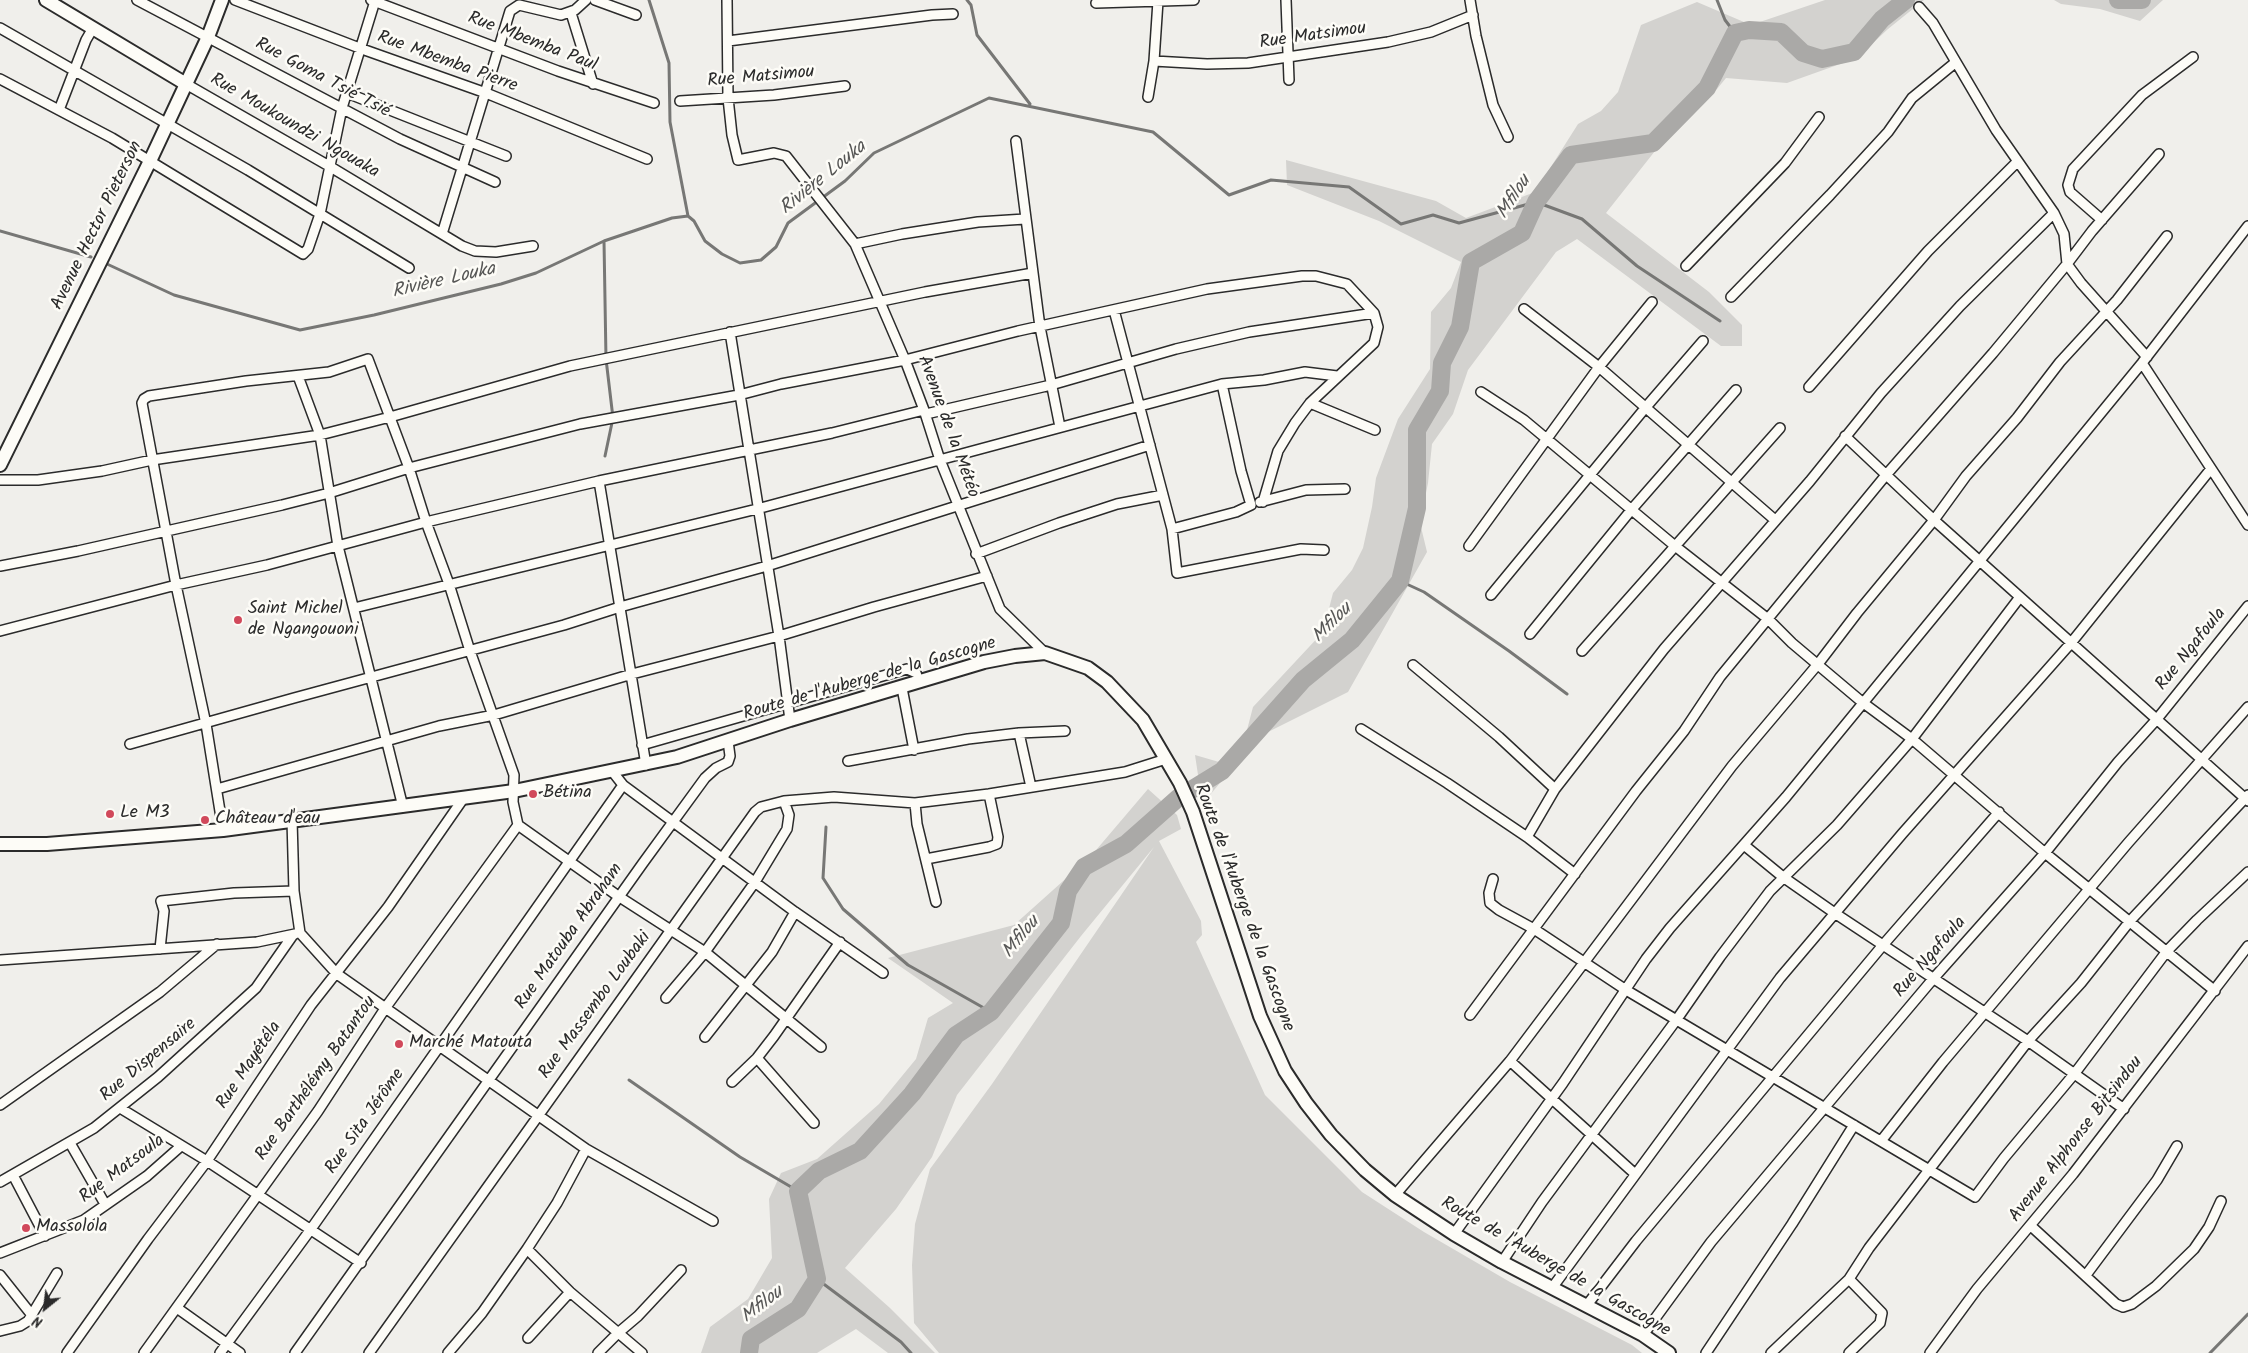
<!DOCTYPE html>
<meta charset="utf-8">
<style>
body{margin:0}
#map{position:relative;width:2248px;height:1353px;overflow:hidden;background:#f0efeb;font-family:Kalam,sans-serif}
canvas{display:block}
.north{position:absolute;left:20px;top:1283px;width:50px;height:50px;-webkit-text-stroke:4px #fdfcf7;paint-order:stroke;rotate:209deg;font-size:14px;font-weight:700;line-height:20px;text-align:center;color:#2b2b2b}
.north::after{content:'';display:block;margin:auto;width:18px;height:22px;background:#2b2b2b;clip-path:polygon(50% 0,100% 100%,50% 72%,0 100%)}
</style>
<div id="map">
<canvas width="2248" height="1353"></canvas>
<div class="north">N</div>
</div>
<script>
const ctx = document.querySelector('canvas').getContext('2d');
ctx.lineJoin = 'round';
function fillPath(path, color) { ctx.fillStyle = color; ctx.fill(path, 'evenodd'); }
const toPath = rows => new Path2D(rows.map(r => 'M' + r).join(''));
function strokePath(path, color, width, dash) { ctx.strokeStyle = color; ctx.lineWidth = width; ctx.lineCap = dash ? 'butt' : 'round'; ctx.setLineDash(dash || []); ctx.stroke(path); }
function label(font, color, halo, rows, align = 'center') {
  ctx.font = font + ' Kalam,sans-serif'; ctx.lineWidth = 5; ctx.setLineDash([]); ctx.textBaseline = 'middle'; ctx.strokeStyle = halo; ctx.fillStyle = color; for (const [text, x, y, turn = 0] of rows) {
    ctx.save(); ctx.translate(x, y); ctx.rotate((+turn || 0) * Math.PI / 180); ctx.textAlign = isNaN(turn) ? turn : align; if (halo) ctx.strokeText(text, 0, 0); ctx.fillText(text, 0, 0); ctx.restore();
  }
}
fillPath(toPath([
 [1825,0,1924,0,1888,29,1857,58,1787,83,1726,78,1717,89,1686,116,1655,151,1606,213,1709,292,1742,325,1742,346,1721,346,1577,239,1556,252,1468,370,1453,414,1432,444,1428,483,1420,523,1427,552,1348,692,1258,737,1205,801,1200,788,1195,755,1219,762,1247,730,1253,707,1323,632,1333,593,1352,570,1363,548,1372,507,1376,478,1398,419,1430,369,1431,312,1451,288,1461,262,1379,221,1287,185,1286,160,1436,201,1466,218,1535,192,1578,124,1601,111,1618,92,1641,25,1697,2,1751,25],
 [2054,0,2163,0,2140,21,2100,9,2061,4],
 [1148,789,1177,815,1181,829,1159,841,1201,921,1202,935,1196,942,1265,1095,1362,1192,1424,1232,1510,1282,1632,1345,1642,1353,939,1353,914,1323,912,1265,915,1224,930,1169,992,1084,1154,847,1081,936,957,1095,932,1157,896,1209,845,1268,890,1308,935,1353,888,1353,856,1329,817,1353,701,1353,710,1327,748,1299,772,1258,769,1199,781,1173,817,1159,879,1104,916,1059,928,1018,953,1003,888,958,1014,925,1091,856]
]), '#d3d2cf');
strokePath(toPath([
 [649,0,669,63,670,122,688,216],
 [967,0,971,5,977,35,1030,104],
 [1717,0,1725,20,1735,33],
 [0,231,91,257],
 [604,241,606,359,613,418,605,456],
 [107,264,174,295,300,330,374,315,501,284,536,273,604,241,672,218,688,216,694,221,705,241,722,254,740,263,761,260,776,247,788,223,845,181,874,153,989,98,1153,132,1229,195,1271,180,1349,187,1401,224,1433,215,1459,223,1536,202,1582,219,1637,266,1720,321],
 [1400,581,1424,592,1509,651,1567,694],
 [826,827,823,878,843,909,908,965,991,1012],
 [629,1080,740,1157,798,1191],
 [817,1279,901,1342,911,1353],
 [2210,1353,2248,1314]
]), '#777775', 3);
strokePath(toPath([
 [2118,0,2142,0],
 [749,1353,751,1339,798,1309,817,1279,798,1191,819,1171,860,1151,912,1094,956,1035,991,1012,1061,923,1068,891,1084,867,1126,844,1178,798,1222,771,1303,680,1352,640,1400,581,1417,508,1417,430,1440,391,1442,363,1460,327,1471,262,1522,233,1536,202,1571,155,1653,143,1707,88,1735,33,1749,30,1781,32,1803,53,1822,59,1854,52,1882,19,1906,0]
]), '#aaa9a7', 18);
const street = toPath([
 [137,0,400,139,495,182],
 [235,0,362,49,486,93,647,159],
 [371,0,558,71,654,103],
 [595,0,636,15],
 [727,0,728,98,732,135,738,160,774,153,786,156,855,244,905,360,924,410,940,460,1000,609,1045,653],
 [1286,0,1289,80],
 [1470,0,1476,36,1493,105,1508,137],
 [1096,3,1194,0],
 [1919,7,1933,23,1996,130,2054,213,2064,234,2067,264,2081,283,2147,357],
 [571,13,593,84],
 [0,28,248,170,409,268],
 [728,41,932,15,953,14],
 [1154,61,1207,64,1248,63,1388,42,1431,32,1473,15],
 [0,79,112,138,303,254,308,249,320,214,342,108,375,1],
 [186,84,329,166,462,246,475,251,496,252,533,246],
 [347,93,506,156],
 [1148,97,1154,61,1158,1],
 [680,101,774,95,845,86],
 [59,110,86,40,93,28],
 [1016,141,1040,327,1060,427],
 [2102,220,2070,192,2068,185,2073,169,2142,95,2193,57],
 [442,234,510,11,519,5,561,15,575,10,586,0],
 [855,244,902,234,978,222,1025,219],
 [1686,266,1785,163,1819,117],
 [1731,297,1830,195,1888,132,1912,98,1956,62],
 [1524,309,1599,367,1775,520],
 [1114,310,1172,529,1177,573,1301,549,1324,550],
 [730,332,779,636,790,720],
 [2142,363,2248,525],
 [298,376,320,435,338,546,403,807],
 [1809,387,1928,251,2017,162],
 [1481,392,1524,420,1675,546,1768,619,1792,643,1862,702,1912,739,2045,853,2215,991],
 [1310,403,1375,430],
 [926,414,1051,385,1176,349,1249,332,1374,313],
 [1845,436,1934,520,2248,801],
 [0,480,38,480,102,471,152,460,320,435,390,417,570,366,925,292,1033,273],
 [599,481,646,765],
 [1260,502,1306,490,1345,489],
 [1172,529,1236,512,1251,505,1241,471,1222,384],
 [1469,546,1599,367,1652,302],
 [976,554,1059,523,1117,504,1163,495],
 [0,566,78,551,282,505,329,493,409,468,580,424,739,395,781,384,905,360,1018,331,1207,289,1302,276,1316,276,1347,284,1374,313,1378,327,1374,343,1310,403,1295,423,1278,451,1263,502],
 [1491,595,1646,407,1703,341],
 [354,608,757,509,1222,384,1264,380,1305,372,1337,376],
 [0,631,176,585,267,565,426,522,599,481,832,433,924,410],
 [1530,634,1632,509,1736,390],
 [1582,651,1780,428],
 [1413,665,1499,737,1555,789],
 [902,688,914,750],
 [1361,729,1447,783,1527,837,1575,874],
 [1019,733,1031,787],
 [130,744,294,698,564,625,620,607,767,566,1150,445],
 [642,745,907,669,916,673,919,682],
 [848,761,968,739,1019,733,1065,731],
 [612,771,623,785,795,912,883,973],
 [217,789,439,726,494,715,632,674,779,636,874,607,987,576],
 [292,820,294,891,300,933,337,974,586,1149,713,1221],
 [223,830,206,724,176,585,142,403,144,399,149,396,246,381,329,372,368,359,409,468,426,522,449,584,470,651,514,775,513,802,518,825,618,896,705,952,821,1047],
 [1527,837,1555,789,1664,649,1810,481,1881,393,1960,306,2054,213],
 [1744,845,1783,877,1836,914,2028,1041,2124,1109],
 [926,859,989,847,997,844,998,837,989,794],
 [1493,879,1489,893,1490,903,1499,910,1534,929,1626,990,1975,1197,2004,1158,2075,1073,2167,951,2197,920,2248,872],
 [936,902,917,824,915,803,989,794,1125,772,1166,759],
 [160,949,164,911,161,901,234,893,294,891],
 [0,960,257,942,295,934],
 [666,998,705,952,755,882,787,829,789,815,784,801],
 [1470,1015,1636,791,1684,731,1720,677,1886,475,1993,353,2067,264,2092,231,2159,154],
 [705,1037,772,952,795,912],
 [757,1058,814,1123],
 [1510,1061,1634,1173],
 [732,1082,757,1058,774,1036,840,942],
 [0,1105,160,992,217,944],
 [120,1108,207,1161,361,1263],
 [1881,1141,1943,1062,2128,843,2248,707],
 [70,1143,105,1204],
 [13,1175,45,1236],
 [0,1182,94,1128,158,1077,256,988,293,935],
 [1395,1195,1510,1061,1732,766,1818,664,1857,613,1934,520,1966,476,2017,418,2060,362,2117,300,2167,236],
 [2031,1226,2116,1304,2123,1307,2132,1304,2156,1286,2194,1249,2209,1227,2221,1201],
 [1454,1234,1563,1083,1646,959,1670,928,1786,797,2142,363,2248,226],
 [527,1249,570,1292,642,1353],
 [0,1253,84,1220,147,1176,181,1146],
 [1502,1262,1542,1202,1677,1019,1720,957,1770,891,1837,825,1912,739,2020,597],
 [0,1275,31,1314],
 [2086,1275,2157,1180,2177,1146],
 [1849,1279,1882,1313,1880,1323,1849,1353],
 [1552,1288,1780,978,1902,834,2071,643,2210,470],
 [1587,1305,1636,1241,1883,945,1999,812],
 [177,1308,240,1353],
 [0,1331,20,1326,28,1321,57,1273],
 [1643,1335,1711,1242,1933,979,2045,853,2118,762,2157,719,2248,606],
 [528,1338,570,1292],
 [67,1353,148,1239,207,1161,311,1005,388,907,463,799],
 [144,1353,318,1111,386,1007,518,825],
 [220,1353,311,1229,623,785],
 [295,1353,643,863,705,778,716,768,728,762,730,756,728,741],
 [369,1353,755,812,761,807,784,801,834,797,915,803],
 [448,1353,482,1313,527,1249,557,1203,586,1149],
 [598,1353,618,1333,638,1316,681,1270],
 [1706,1353,1792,1224,1854,1125],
 [1771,1353,1849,1279,1869,1248,2028,1041,2081,983,2130,921,2248,795],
 [1930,1353,1977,1289,2073,1174,2248,946]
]);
const secondary = toPath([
 [46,0,186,84],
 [0,465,150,161,208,37,222,0],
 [0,844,47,844,223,830,514,791,677,757,790,720,984,662,1015,656,1045,653,1088,668,1107,682,1143,720,1180,783,1193,812,1260,1016,1285,1071,1306,1103,1331,1135,1365,1170,1395,1195,1454,1234,1502,1262,1643,1335,1669,1353]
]);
strokePath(street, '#2b2b2b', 12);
strokePath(secondary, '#2b2b2b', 16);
strokePath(street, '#fdfcf7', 9);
strokePath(secondary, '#fdfcf7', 12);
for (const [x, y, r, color] of [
 [238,620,5,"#d1495b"],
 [533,794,5,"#d1495b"],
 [110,814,5,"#d1495b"],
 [205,820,5,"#d1495b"],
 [399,1044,5,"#d1495b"],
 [26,1228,5,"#d1495b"]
]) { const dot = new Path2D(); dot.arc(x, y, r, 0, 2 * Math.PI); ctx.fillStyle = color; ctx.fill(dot); strokePath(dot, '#fdfcf7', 2); }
label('18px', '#2b2b2b', '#fdfcf7', [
 ["Rue Matsimou",1313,37,-8],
 ["Rue Mbemba Paul",532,43,21],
 ["Rue Mbemba Pierre",447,63,20],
 ["Rue Matsimou",761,78,-5],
 ["Rue Goma Tsié Tsié",322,79,28],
 ["Rue Moukoundzi Ngouaka",294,127,30],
 ["Avenue Hector Pieterson",98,226,-64],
 ["Avenue de la Météo",947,427,70],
 ["Rue Ngafoula",2192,650,-51],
 ["Route de l'Auberge de la Gascogne",870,680,-16],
 ["Route de l'Auberge de la Gascogne",1243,908,70],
 ["Rue Matouba Abraham",570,937,-55],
 ["Rue Ngafoula",1931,958,-49],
 ["Rue Massembo Loubaki",596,1006,-54],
 ["Rue Dispensaire",149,1061,-40],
 ["Rue Mayétéla",250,1066,-56],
 ["Rue Barthélémy Batantou",317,1079,-55],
 ["Rue Sita Jérôme",366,1122,-55],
 ["Avenue Alphonse Bitsindou",2077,1140,-52],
 ["Rue Matsoula",123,1170,-37],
 ["Route de l'Auberge de la Gascogne",1555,1268,30]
]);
label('18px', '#2b2b2b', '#fdfcf7', [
 ["Saint Michel",248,610],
 ["de Ngangouoni",248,631],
 ["Bétina",543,794],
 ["Le M3",120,814],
 ["Château d'eau",215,820],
 ["Marché Matouta",409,1044],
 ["Massolola",36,1228]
], 'left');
label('italic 19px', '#575756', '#fdfcf7', [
 ["Rivière Louka",824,179,-39],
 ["Mfilou",1515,198,-57],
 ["Rivière Louka",444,282,-13],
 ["Mfilou",1333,624,-45],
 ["Mfilou",1022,938,-51],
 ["Mfilou",763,1306,-38]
]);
</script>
